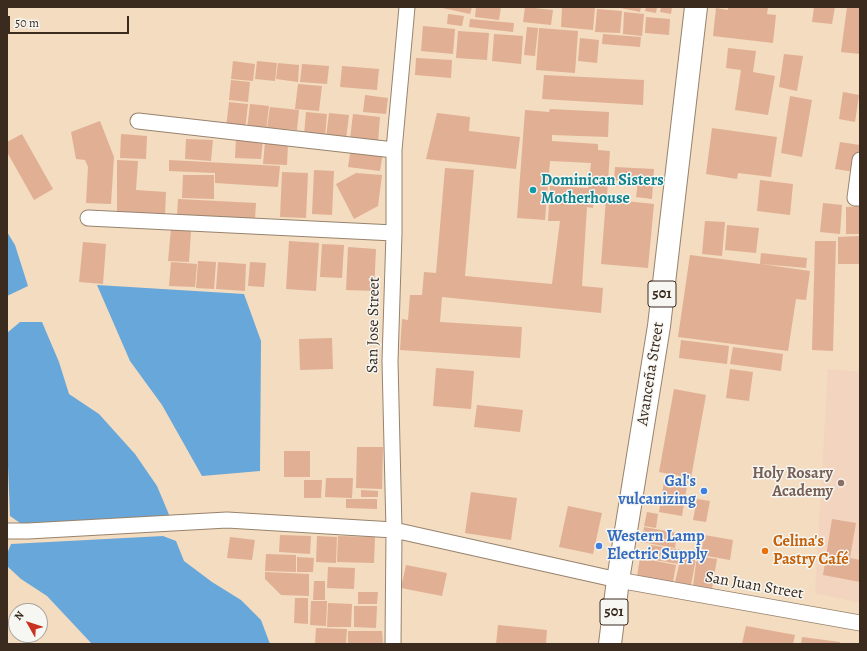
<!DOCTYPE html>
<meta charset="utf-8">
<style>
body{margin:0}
#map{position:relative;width:867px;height:651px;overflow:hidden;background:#f3dcbf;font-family:Alegreya,serif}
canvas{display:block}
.frame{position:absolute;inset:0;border:8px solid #3b2a1e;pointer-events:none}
.north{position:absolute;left:8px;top:603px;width:40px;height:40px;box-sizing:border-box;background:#f6f6f2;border:1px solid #aba49d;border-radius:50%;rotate:309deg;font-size:11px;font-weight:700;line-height:16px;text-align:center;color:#3b2a1e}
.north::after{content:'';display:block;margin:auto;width:14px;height:18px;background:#c8321e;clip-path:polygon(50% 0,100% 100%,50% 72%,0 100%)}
.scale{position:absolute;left:8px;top:16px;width:121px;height:18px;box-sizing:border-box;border:2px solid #3b2a1e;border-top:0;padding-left:5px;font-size:12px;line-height:14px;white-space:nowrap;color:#3b2a1e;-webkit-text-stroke:3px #f6f6f2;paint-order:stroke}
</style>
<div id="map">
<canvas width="867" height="651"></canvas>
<div class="frame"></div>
<div class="north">N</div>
<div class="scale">50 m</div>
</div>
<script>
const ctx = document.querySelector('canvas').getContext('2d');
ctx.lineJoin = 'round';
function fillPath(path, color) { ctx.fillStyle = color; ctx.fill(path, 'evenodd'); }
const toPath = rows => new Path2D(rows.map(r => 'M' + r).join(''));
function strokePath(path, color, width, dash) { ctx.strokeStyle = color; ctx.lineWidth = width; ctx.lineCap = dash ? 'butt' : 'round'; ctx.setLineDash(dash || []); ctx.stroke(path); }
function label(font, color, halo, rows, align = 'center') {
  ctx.font = font + ' Alegreya,serif'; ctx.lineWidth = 3; ctx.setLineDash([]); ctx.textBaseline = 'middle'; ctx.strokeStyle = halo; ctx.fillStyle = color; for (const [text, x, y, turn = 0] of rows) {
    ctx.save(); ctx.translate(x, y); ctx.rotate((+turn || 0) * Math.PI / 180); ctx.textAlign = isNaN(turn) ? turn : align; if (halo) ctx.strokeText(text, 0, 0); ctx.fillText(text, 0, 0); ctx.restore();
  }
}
fillPath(toPath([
 [828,369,860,372,860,603,815,593]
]), '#f3d4bf');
fillPath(toPath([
 [7,232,15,245,28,286,7,296],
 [97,285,244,294,261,341,260,471,202,476,162,405,130,361],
 [20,322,42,322,59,362,69,394,99,414,135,454,157,486,170,517,23,525,10,516,7,440,7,333],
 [163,536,176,541,184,561,212,582,241,600,261,620,270,644,92,644,47,596,21,579,7,566,7,554,11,544]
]), '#67a7da');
fillPath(toPath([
 [438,7,472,7,470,14],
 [476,7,501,7,499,20,475,17],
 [525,7,553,10,551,25,523,22],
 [562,7,595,7,593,30,561,27],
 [616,7,641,7,640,12],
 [646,7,657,7,656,13,645,11],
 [661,7,672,7,671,14,660,12],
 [728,7,768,7,767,14,776,15,773,43,713,36,716,8,728,10],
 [814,7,835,7,832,24,812,22],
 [847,7,860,7,860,54,841,52],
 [597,9,622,11,620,33,595,32],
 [624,12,644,14,642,36,623,34],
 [448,14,464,16,462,26,447,24],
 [646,17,670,19,669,35,645,33],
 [470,19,514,23,513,32,469,27],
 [423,26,455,29,453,54,421,51],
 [527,27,538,28,535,56,524,55],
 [539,28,578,31,575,73,536,70],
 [458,31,489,33,487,60,456,58],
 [494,34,523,36,521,64,492,61],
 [603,34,641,37,640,47,602,44],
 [580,38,599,40,597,63,578,61],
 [728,48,756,51,753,72,775,76,768,115,735,110,741,70,726,68],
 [784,54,803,56,797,91,779,87],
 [416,58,452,60,451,78,415,75],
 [233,61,255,64,253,81,231,79],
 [257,61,277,63,275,81,255,79],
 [278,63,299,65,298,82,276,79],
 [302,64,329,66,327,84,300,82],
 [342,66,379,69,377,90,340,87],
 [544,75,644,80,643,105,542,99],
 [231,80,250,82,248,102,229,100],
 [298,84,322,86,319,111,295,109],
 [843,92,859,95,855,122,839,119],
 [365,95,388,98,386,114,363,112],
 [790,96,812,100,802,157,781,153],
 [229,102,248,104,245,130,226,128],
 [250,104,269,106,266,131,247,129],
 [270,107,299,110,297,130,267,128],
 [550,109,609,112,608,137,552,135,552,141,598,144,598,150,610,151,607,196,594,195,593,208,587,207,582,286,603,288,601,313,442,297,440,322,522,327,520,358,400,350,402,319,408,320,410,295,422,295,424,272,436,273,445,168,474,170,465,276,552,284,560,221,548,221,550,186,588,188,591,163,550,161,545,220,517,218,525,110,549,112],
 [306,112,327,114,325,137,304,135],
 [329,113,349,115,346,139,326,137],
 [437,113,470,117,469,131,520,137,516,169,426,159],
 [353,114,380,117,378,142,350,139],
 [100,121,114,157,111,204,86,203,88,167,85,160,76,159,71,132],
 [712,128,777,137,771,177,738,173,737,179,706,174],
 [22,134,53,189,34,200,7,152,7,142],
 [121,134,147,136,146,159,120,158],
 [236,138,263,140,261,159,235,158],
 [186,139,213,140,211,161,185,159],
 [265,142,288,144,287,165,263,164],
 [840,142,860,145,855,172,835,169],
 [351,148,383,152,380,171,348,167],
 [117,160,138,161,136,190,166,192,165,215,117,212],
 [169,160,280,166,278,187,215,183,215,173,169,171],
 [615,167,654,169,652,199,636,197,638,182,614,180],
 [314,170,334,171,332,215,312,214],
 [282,172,308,173,306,218,280,217],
 [356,173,382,175,378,206,354,219,336,184],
 [183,175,214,175,214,199,182,198],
 [760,180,793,184,790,215,757,211],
 [178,199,256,203,255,219,177,216],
 [606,199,654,204,648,268,601,264],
 [823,203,842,205,840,234,820,232],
 [860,206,860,234,846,234,846,207],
 [705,221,725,222,722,256,702,254],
 [727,225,759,228,756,253,725,250],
 [171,229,191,231,189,262,168,261],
 [860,236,860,264,838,264,838,237],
 [289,241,319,243,316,291,286,289],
 [815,241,836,241,833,351,812,350],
 [83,242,106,244,103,284,79,282],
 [322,244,344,245,342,278,320,277],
 [348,247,376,249,374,291,346,290],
 [761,253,807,258,806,268,761,264,810,271,806,300,796,299,788,351,678,337,690,255,760,264],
 [198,261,216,262,214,289,196,288],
 [171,262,197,264,195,287,169,286],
 [218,262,246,264,245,291,216,289],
 [250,262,266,263,264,287,248,286],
 [332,338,333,369,300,370,299,339],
 [681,340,729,346,727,364,679,358],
 [733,347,783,354,781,371,730,364],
 [436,368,474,371,471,409,433,406],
 [730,369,753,372,749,401,726,398],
 [674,389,706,395,691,478,659,472],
 [477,405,523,410,520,432,474,427],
 [357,447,383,447,382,489,356,488],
 [284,451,310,451,310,477,284,477],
 [665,476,688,480,682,516,659,512],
 [326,478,353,478,352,498,325,497],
 [304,480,322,480,321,498,304,498],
 [361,490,378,491,378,497,361,497],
 [471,492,517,498,511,540,465,533],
 [346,499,377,499,377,509,346,508],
 [697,499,710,501,706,522,693,520],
 [568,506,602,513,593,554,559,547],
 [647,512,658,514,656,528,644,526],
 [832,519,856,523,850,558,860,560,860,582,823,575],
 [644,527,677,533,675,548,642,542],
 [280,535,311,536,310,554,279,552],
 [704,535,733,540,730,560,701,555],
 [317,536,337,537,336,563,316,562],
 [338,536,375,537,374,563,337,562],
 [230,537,255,540,252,560,227,558],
 [651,545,682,550,679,564,649,559],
 [266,554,296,555,296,572,265,571],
 [697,556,717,559,712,589,693,586],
 [297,557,314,558,313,572,297,572],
 [681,557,696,559,691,585,675,582],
 [640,558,676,565,673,582,637,576],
 [406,565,447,573,442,596,401,588],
 [328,567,355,568,354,589,327,588],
 [265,572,309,574,309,596,281,595,265,579],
 [314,581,325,581,325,600,313,600],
 [358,592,378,592,377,604,358,604],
 [295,598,308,598,308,624,294,623],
 [311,601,327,601,326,626,310,625],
 [328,603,352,604,351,627,327,627],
 [354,606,377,606,376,628,354,627],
 [498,625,547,630,546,644,496,644],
 [746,626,795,635,793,644,742,644],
 [316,628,347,629,346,644,315,644],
 [348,631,382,631,383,644,348,644],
 [802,637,840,642,840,644,801,644]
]), '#e1af94');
const street = toPath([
 [138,121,394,150],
 [860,160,855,198,860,198],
 [88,218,394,233],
 [7,531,28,531,227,520,394,530,618,580,860,623],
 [393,644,394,530,390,361,394,233,394,150,407,7]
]);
const primary = toPath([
 [610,644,618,580,659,326,696,7]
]);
strokePath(street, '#97836e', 17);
strokePath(primary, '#97836e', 24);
strokePath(street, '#fff', 15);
strokePath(primary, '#fff', 22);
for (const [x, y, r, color] of [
 [533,190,4,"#0f9aa8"],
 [841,483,4,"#8d6e63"],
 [704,491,4,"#3f7fe0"],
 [599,546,4,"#3f7fe0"],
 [765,551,4,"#e8710a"]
]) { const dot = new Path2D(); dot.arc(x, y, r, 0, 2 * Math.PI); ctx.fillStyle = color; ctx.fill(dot); strokePath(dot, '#f6f6f2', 1.5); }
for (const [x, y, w] of [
 [662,294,28],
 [614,612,28]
]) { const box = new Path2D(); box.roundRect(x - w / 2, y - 13, w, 26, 3); ctx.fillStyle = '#f6f6f2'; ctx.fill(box); strokePath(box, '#3b2a1e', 1); }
label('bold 15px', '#3b2a1e', null, [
 ["501",662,294],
 ["501",614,612]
]);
label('bold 16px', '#0d838f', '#f6f6f2', [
 ["Dominican Sisters",541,181],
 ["Motherhouse",541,199]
], 'left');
label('16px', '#3b2a1e', '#f6f6f2', [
 ["San Jose Street",374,325,-89],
 ["Avanceña Street",651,374,-81],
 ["San Juan Street",754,586,10]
]);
label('bold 16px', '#785e54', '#f6f6f2', [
 ["Holy Rosary",833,474],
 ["Academy",833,492]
], 'right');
label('bold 16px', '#366cbe', '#f6f6f2', [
 ["Gal's",696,482],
 ["vulcanizing",696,500],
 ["Western Lamp",607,537,"left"],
 ["Electric Supply",607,555,"left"]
], 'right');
label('bold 16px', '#c56008', '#f6f6f2', [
 ["Celina's",773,542],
 ["Pastry Café",773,560]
], 'left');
</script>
